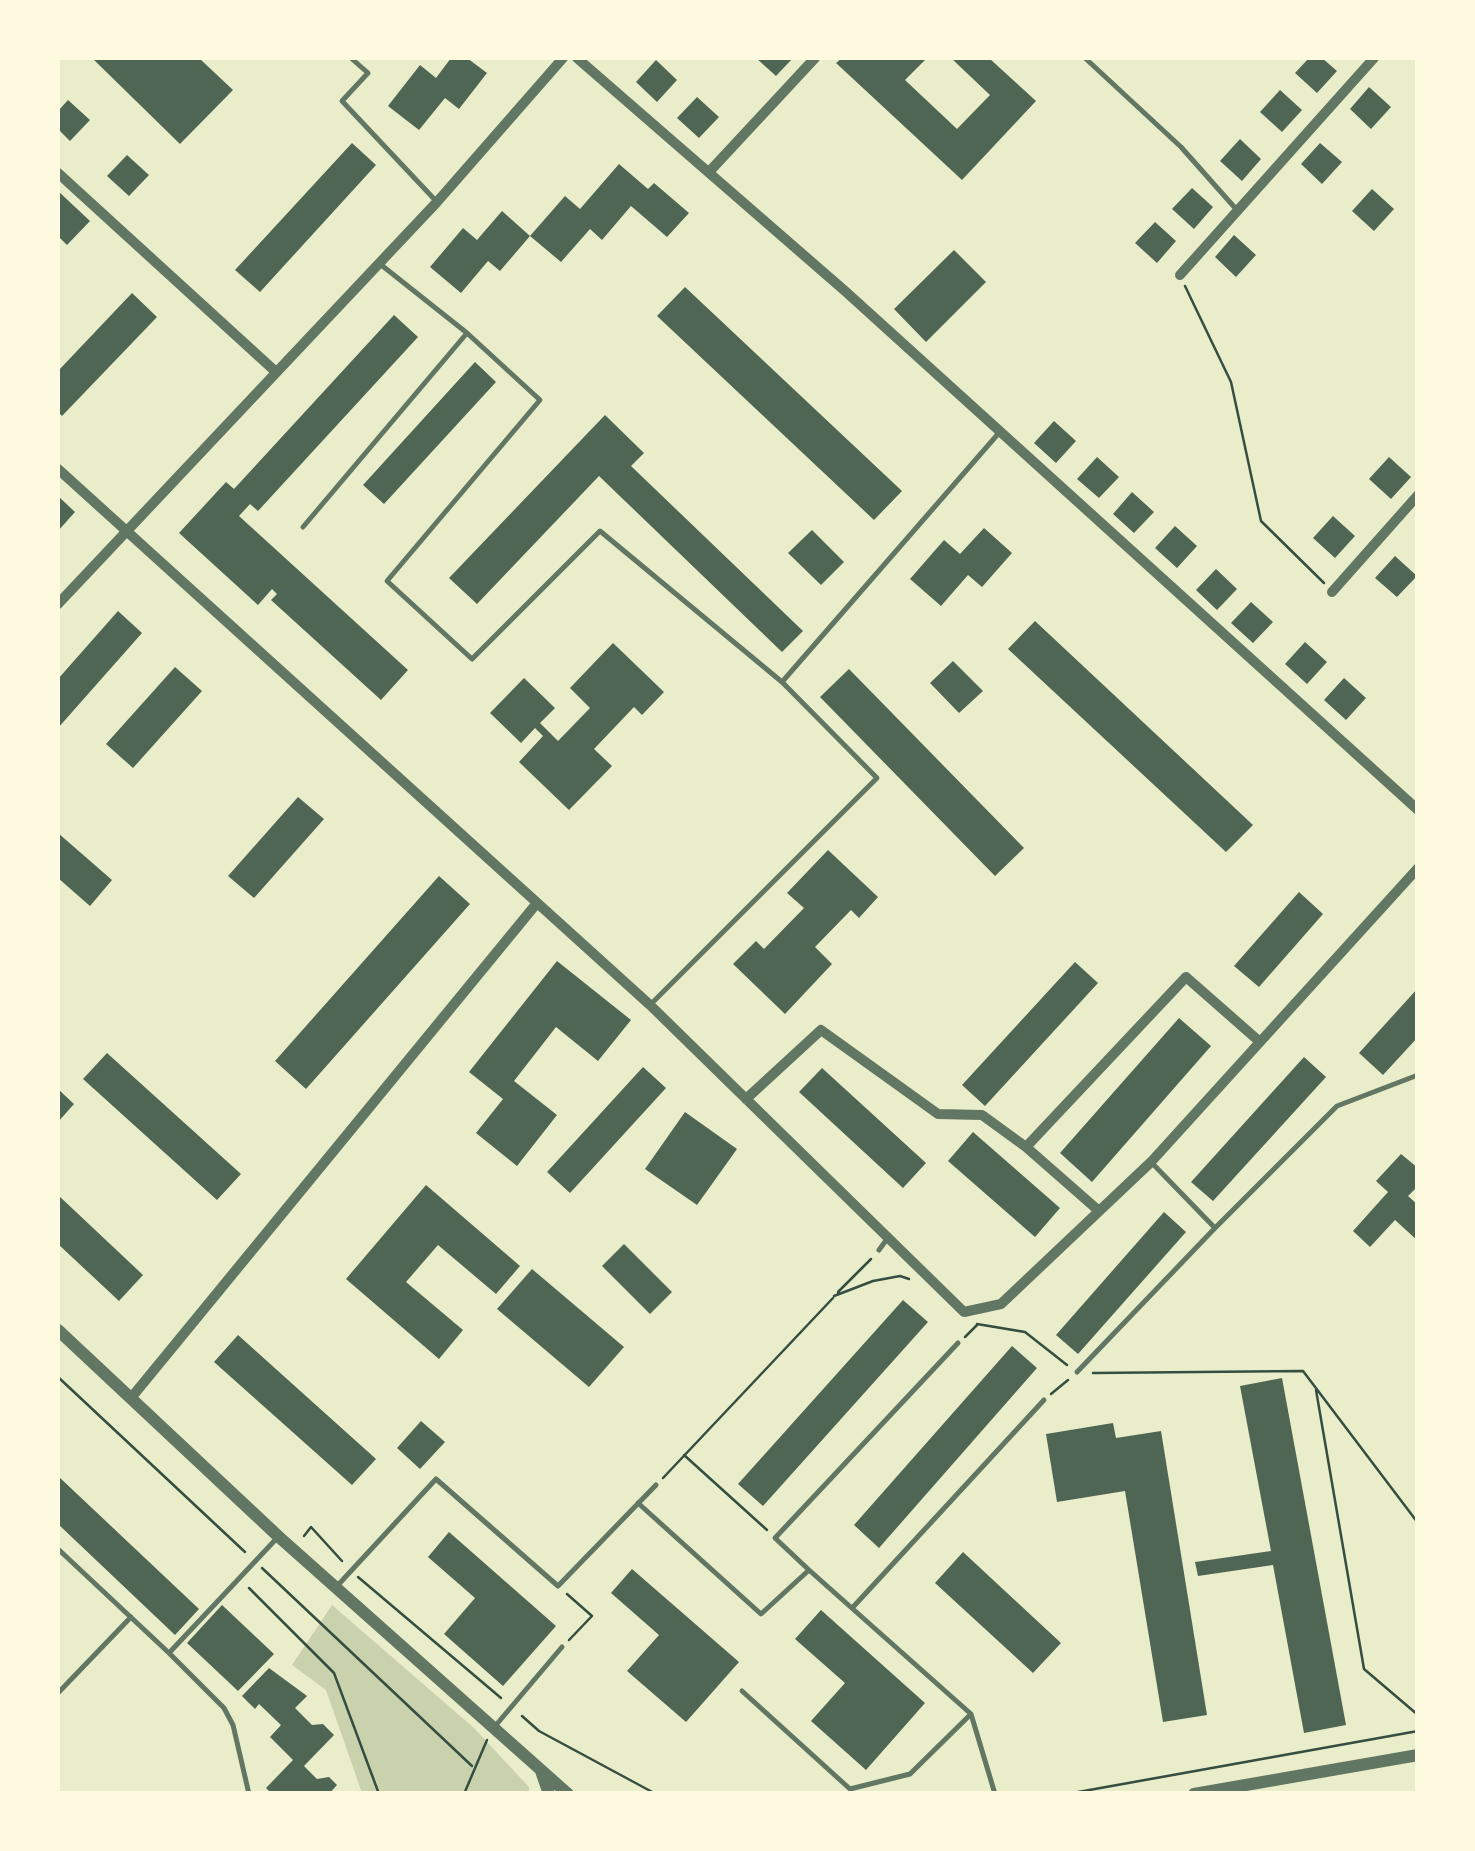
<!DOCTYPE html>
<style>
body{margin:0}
#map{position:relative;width:1475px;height:1851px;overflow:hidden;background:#e9edc9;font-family:"Work Sans",sans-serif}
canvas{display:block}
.frame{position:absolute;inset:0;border:60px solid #fefae0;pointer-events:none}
</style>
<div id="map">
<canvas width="1475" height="1851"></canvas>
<div class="frame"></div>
</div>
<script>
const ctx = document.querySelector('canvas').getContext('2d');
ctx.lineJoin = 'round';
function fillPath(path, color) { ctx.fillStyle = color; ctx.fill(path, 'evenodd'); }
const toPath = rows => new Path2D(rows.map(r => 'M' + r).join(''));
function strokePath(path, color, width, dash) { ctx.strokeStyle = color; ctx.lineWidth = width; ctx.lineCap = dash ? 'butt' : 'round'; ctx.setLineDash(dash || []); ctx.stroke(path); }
fillPath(toPath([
 [332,1605,474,1728,529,1787,529,1793,362,1793,326,1690,292,1665]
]), '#cad2ad');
fillPath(toPath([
 [92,58,199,58,233,90,180,144],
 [451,58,467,58,487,73,459,109,445,98,419,130,388,106,420,65,436,78],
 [756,58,793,58,776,76],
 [842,58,927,58,905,80,957,129,990,95,951,58,989,58,1036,101,962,180,836,63],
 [1309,58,1322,58,1337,71,1317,93,1295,73],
 [656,60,677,80,657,102,636,82],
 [1369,87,1391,107,1371,129,1350,109],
 [1280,90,1302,110,1282,132,1260,112],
 [697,97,719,117,699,138,677,118],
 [68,100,90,120,70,141,58,129,58,111],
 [1240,139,1261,159,1242,181,1220,161],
 [352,143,376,165,260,292,235,270],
 [1320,143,1342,162,1322,184,1301,164],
 [127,155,149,175,129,196,107,176],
 [619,164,648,189,654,183,689,213,667,237,631,206,602,240,590,229,561,262,530,236,565,196,580,209],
 [1192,188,1213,207,1194,229,1172,209],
 [1372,189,1394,209,1374,231,1352,211],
 [58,191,90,221,67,245,58,236],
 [502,211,530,236,500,271,488,261,461,293,430,267,463,228,477,240],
 [1155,222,1176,241,1157,263,1135,243],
 [1234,235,1256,255,1236,277,1215,257],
 [954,250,986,282,926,342,894,309],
 [685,287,902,491,874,520,657,316],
 [132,293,157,317,62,416,58,412,58,371],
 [394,315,418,337,258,511,250,504,239,516,408,670,381,700,271,600,277,594,272,589,258,605,179,533,226,482,234,489],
 [475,362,496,382,384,504,363,485],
 [605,415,644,453,631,466,803,631,782,652,599,476,477,604,449,578],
 [1054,421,1076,441,1056,463,1034,443],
 [1097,457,1119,477,1099,498,1077,479],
 [1389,457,1411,477,1391,499,1369,479],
 [1132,492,1154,512,1134,533,1113,514],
 [58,496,75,512,58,531],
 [1333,516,1355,536,1335,558,1313,538],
 [1175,526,1197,546,1177,568,1155,548],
 [984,528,1012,553,982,587,968,575,941,606,910,579,944,540,960,554],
 [812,530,844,562,821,585,788,553],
 [1395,556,1417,576,1397,597,1375,578],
 [1216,569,1237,589,1217,610,1196,590],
 [1251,602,1273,622,1253,643,1231,623],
 [118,611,142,633,58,728,58,679],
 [1035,621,1253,825,1226,852,1008,649],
 [1305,642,1327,662,1307,684,1285,664],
 [613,643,664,692,642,715,634,707,594,749,612,766,569,810,519,762,543,736,535,728,521,743,490,713,524,678,555,708,540,723,558,741,590,708,570,688],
 [953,661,983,691,959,713,930,683],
 [175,667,202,691,133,768,106,744],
 [849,669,1024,848,995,876,820,697],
 [1344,678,1366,698,1346,720,1324,700],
 [298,797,324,819,254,898,228,876],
 [58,833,112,880,90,906,58,878],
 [828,850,878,897,859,918,851,910,815,947,832,964,785,1014,733,964,756,941,764,949,804,908,787,893],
 [439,876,470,904,306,1089,275,1061],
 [1299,892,1323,914,1259,987,1234,966],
 [557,961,631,1020,598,1061,556,1027,514,1081,557,1115,517,1166,476,1133,503,1099,469,1072],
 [1075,962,1098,983,985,1106,962,1085],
 [1418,988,1418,1037,1383,1075,1359,1053],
 [1179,1018,1211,1046,1092,1182,1060,1153],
 [107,1053,241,1174,217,1200,83,1079],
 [1304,1057,1326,1077,1213,1201,1191,1182],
 [643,1067,666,1088,570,1193,547,1172],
 [822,1068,926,1163,903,1188,799,1092],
 [58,1089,74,1104,58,1122],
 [685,1112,737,1149,697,1205,645,1169],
 [973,1132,1060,1208,1035,1237,948,1161],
 [1401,1154,1418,1168,1418,1186,1408,1196,1418,1205,1418,1241,1395,1220,1370,1247,1353,1231,1388,1192,1376,1181],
 [426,1185,520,1266,496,1294,438,1245,406,1282,463,1330,439,1359,346,1279],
 [58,1195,143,1275,119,1301,58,1244],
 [1164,1212,1186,1232,1078,1354,1056,1335],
 [624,1244,672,1292,650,1314,602,1266],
 [532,1269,624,1347,589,1387,497,1309],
 [903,1300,928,1322,763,1506,738,1484],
 [238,1335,376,1459,352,1485,214,1362],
 [1012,1346,1037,1368,879,1548,854,1525],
 [1282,1378,1346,1725,1304,1733,1273,1565,1198,1576,1195,1562,1271,1551,1240,1386],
 [421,1421,445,1442,420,1469,397,1448],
 [1113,1423,1116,1438,1161,1431,1207,1715,1163,1722,1125,1491,1057,1502,1046,1434],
 [58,1476,199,1609,175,1635,58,1524],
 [449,1532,556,1626,503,1686,444,1634,475,1598,428,1557],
 [963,1552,1061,1643,1033,1673,935,1583],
 [632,1569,739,1662,686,1722,627,1671,659,1635,611,1593],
 [222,1605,274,1654,238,1691,187,1643],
 [821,1610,925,1703,866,1770,811,1721,845,1683,795,1639],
 [269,1668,307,1696,295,1708,312,1725,323,1724,334,1735,304,1766,317,1779,329,1777,337,1785,329,1794,272,1794,266,1788,293,1760,270,1737,281,1725,259,1704,255,1709,242,1696]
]), '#4f6655');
strokePath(toPath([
 [1185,286,1231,382,1261,521,1324,583],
 [838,1292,871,1259],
 [834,1296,873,1281,900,1276,909,1279],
 [977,1324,1025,1332,1067,1365],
 [965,1337,977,1325],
 [1093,1373,1303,1371,1418,1523],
 [58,1377,245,1552],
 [1316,1390,1364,1669,1418,1715],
 [1051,1394,1068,1380],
 [684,1455,767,1530],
 [663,1478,833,1298],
 [304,1536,311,1527,342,1561],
 [262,1568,472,1766],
 [358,1577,501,1698],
 [249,1588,334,1673,379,1794],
 [567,1594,592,1616,569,1640],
 [522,1716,539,1731,656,1794],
 [464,1794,487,1740],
 [1067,1794,1418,1731],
 [1407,1794,1418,1792]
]), '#344e41', 2.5);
strokePath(toPath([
 [351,58,368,73,342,101,437,202],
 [1085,58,1181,147,1236,209],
 [380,264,467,333,540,400,387,581,472,659,600,531,782,682,877,778,650,1005],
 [303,527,467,333],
 [782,682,998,434],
 [1151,1162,1215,1228,1337,1106,1418,1075],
 [879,1250,887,1239],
 [1077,1372,1215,1228],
 [638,1503,761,1614,809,1570,971,1714,995,1794],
 [58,1549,169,1653],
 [809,1570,775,1538,958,1343],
 [338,1585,436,1479,558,1586,656,1485],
 [854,1606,1044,1400],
 [742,1691,850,1789,910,1774,971,1714],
 [58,1693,131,1617],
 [496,1725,562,1647],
 [249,1794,233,1725,224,1708,169,1653,278,1537]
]), '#617663', 5);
strokePath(toPath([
 [577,58,845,291,1418,810],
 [709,172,815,58],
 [58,173,276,372],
 [1180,275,1374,58],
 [58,469,650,1005,964,1312,1001,1304,1151,1162,1418,868],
 [1332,592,1418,495],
 [58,604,437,202,563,58],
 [746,1099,821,1030,938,1114,982,1115,1026,1147],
 [1099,1211,1026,1147,1186,977,1260,1042],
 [131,1398,537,903]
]), '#617663', 10);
strokePath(toPath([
 [58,1330,279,1537,568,1794],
 [541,1771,549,1794],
 [1194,1794,1418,1755]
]), '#617663', 12);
</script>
